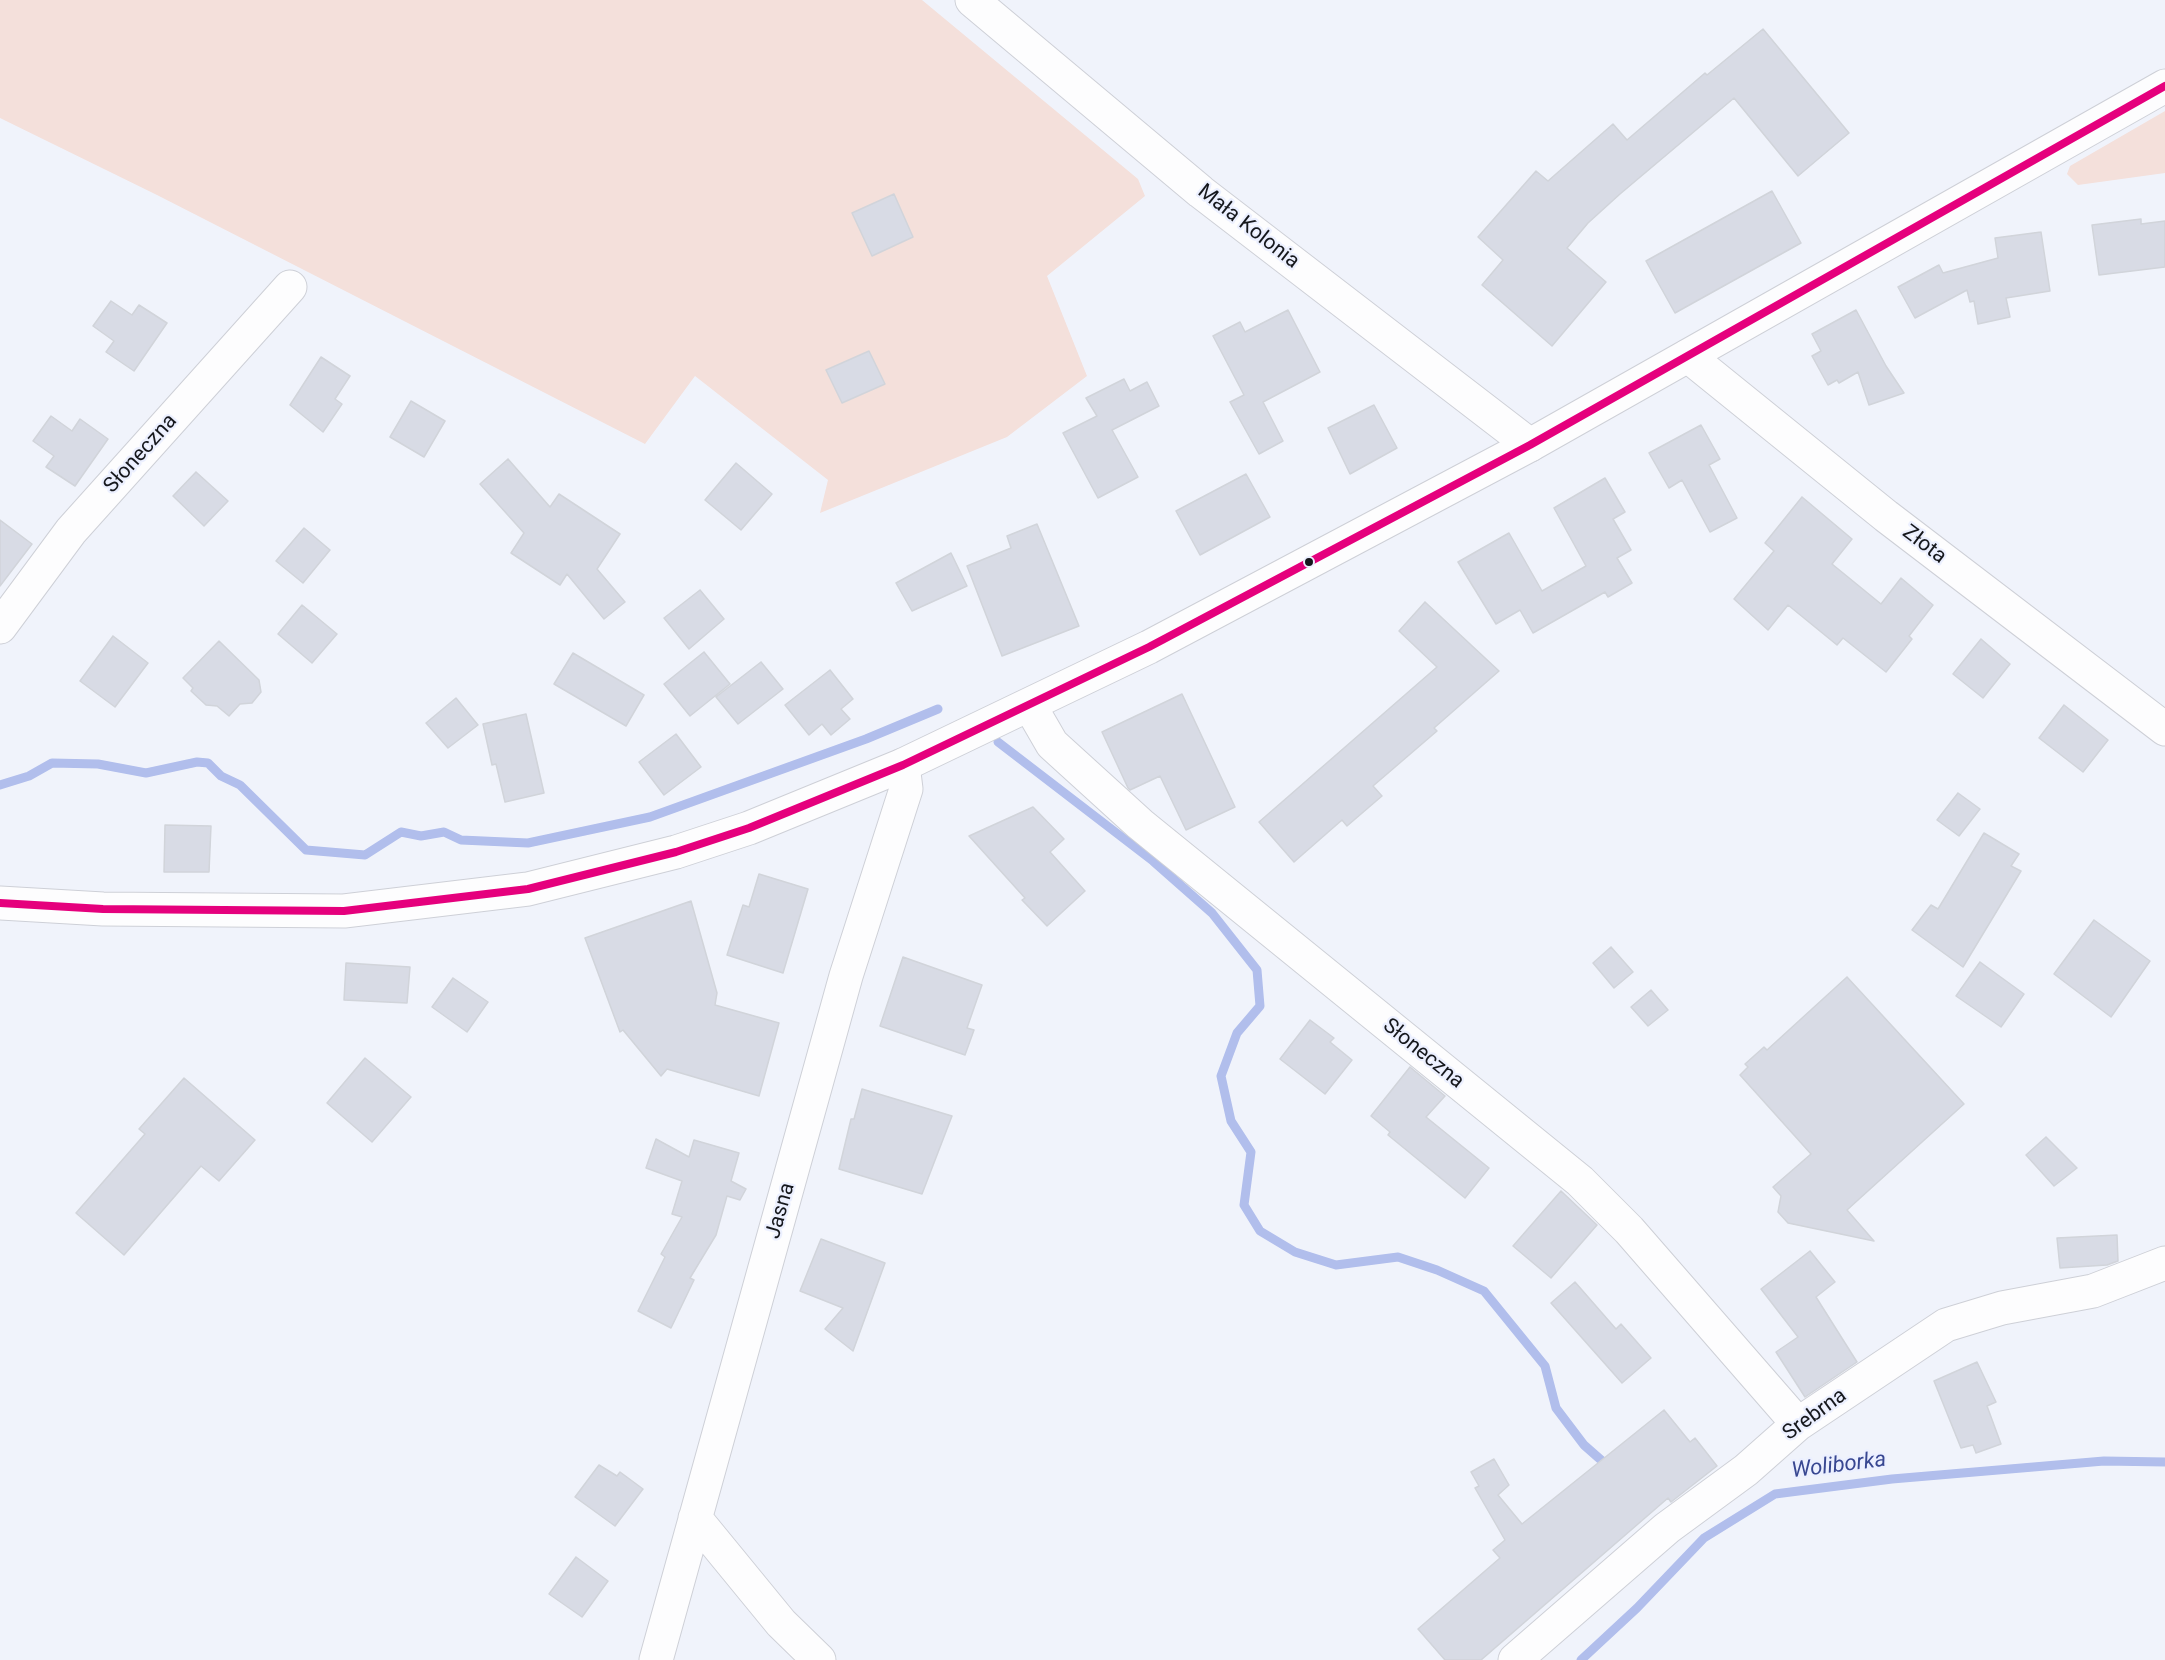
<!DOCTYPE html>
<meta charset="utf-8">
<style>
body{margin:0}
canvas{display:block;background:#f0f3fb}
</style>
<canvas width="2165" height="1660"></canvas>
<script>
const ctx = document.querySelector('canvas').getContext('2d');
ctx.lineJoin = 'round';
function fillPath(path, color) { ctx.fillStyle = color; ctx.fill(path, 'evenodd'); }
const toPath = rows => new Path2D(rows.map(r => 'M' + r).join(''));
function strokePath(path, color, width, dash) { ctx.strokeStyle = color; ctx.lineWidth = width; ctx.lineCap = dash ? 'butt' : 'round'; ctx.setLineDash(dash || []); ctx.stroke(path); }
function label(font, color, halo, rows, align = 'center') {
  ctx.font = font + ' Roboto,sans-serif'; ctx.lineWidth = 4.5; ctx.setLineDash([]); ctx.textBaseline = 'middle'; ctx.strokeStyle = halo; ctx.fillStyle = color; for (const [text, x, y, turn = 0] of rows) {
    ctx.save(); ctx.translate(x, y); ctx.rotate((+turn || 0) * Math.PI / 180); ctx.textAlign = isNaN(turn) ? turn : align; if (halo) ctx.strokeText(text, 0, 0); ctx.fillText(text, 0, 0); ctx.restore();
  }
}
fillPath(toPath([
 [0,0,922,0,1138,179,1145,196,1047,276,1087,376,1007,437,820,513,828,480,695,376,645,444,157,195,0,118],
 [2165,111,2165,173,2078,185,2067,174,2070,166]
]), '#f4e0db');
strokePath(toPath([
 [998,742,1153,861,1212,913,1257,970,1260,1006,1237,1033,1221,1076,1231,1121,1251,1152,1244,1205,1260,1231,1295,1252,1336,1265,1398,1257,1437,1270,1484,1291,1545,1366,1556,1408,1584,1445,1609,1467],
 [0,785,29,776,52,763,98,764,146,773,197,762,208,763,221,776,240,785,306,850,365,855,401,832,421,836,444,832,461,840,528,843,650,817,866,739,938,709],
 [1581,1660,1637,1608,1704,1538,1775,1494,1892,1479,2104,1461,2165,1462]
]), '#b1beec', 9);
const building = toPath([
 [1763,29,1849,133,1798,176,1734,98,1620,194,1588,223,1567,248,1606,282,1552,346,1482,285,1503,260,1478,237,1536,171,1548,181,1613,124,1627,140,1705,73,1707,75,1763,29],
 [1772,191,1801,243,1675,313,1646,261,1772,191],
 [894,194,913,237,872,256,852,213,894,194],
 [2141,219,2141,224,2165,221,2165,267,2099,275,2092,225,2141,219],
 [2041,232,2050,291,2006,298,2010,317,1978,324,1974,301,1970,302,1967,290,1915,318,1898,287,1939,265,1943,273,1998,258,1995,238,2041,232],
 [111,301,132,315,139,305,167,323,134,371,106,352,114,341,93,326,111,301],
 [1288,310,1320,372,1263,402,1283,441,1259,454,1230,402,1244,395,1213,336,1240,322,1245,332,1288,310],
 [1856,310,1886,366,1904,393,1869,405,1858,372,1839,383,1837,380,1828,385,1812,356,1821,351,1812,334,1856,310],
 [869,351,885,384,842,403,826,370,869,351],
 [321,357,350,376,335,399,342,404,323,432,290,405,321,357],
 [1124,379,1130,391,1147,382,1159,406,1112,430,1138,477,1098,498,1063,433,1097,416,1086,398,1124,379],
 [411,401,445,421,424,457,390,437,411,401],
 [1374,405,1397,448,1350,474,1328,428,1374,405],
 [51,416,72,431,80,419,108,439,75,486,46,467,54,456,33,441,51,416],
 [1701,425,1720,459,1709,465,1737,518,1710,532,1682,480,1669,488,1649,453,1701,425],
 [508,459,550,507,559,494,620,534,597,569,625,602,604,619,567,574,560,585,511,553,524,533,480,484,508,459],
 [736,463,772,494,741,530,705,500,736,463],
 [196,472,228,501,204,526,173,496,196,472],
 [1246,474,1270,517,1200,555,1176,511,1246,474],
 [1605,478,1625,512,1613,519,1631,550,1617,558,1632,583,1608,597,1605,592,1533,633,1520,610,1496,624,1458,562,1509,533,1542,591,1586,566,1554,508,1605,478],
 [1802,497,1852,539,1832,564,1881,604,1901,578,1933,605,1909,636,1912,639,1886,672,1843,638,1837,645,1788,605,1768,630,1734,599,1774,551,1765,543,1802,497],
 [0,520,32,544,0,586,0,520],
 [1037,524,1079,626,1002,656,967,566,1011,548,1007,536,1037,524],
 [304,528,330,550,303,583,276,561,304,528],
 [951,553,967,586,912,611,896,583,951,553],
 [700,590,724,619,689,649,664,618,700,590],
 [1425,602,1499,671,1434,728,1437,731,1373,786,1382,796,1347,826,1342,820,1294,862,1259,822,1437,667,1399,631,1425,602],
 [302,605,337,634,312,663,278,634,302,605],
 [113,636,148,663,115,707,80,681,113,636],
 [1981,639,2010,664,1983,698,1953,674,1981,639],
 [219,641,259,680,261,692,252,703,240,704,229,716,217,706,206,705,191,691,193,688,183,678,219,641],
 [704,652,730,684,690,716,664,684,704,652],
 [573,653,644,695,626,726,554,684,573,653],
 [761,662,783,689,738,724,716,697,761,662],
 [830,670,853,699,841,709,850,719,831,735,822,724,809,735,785,705,830,670],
 [1182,694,1235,807,1186,830,1160,776,1130,790,1128,788,1102,732,1182,694],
 [456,698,478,725,448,748,426,723,456,698],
 [2064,705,2108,740,2083,772,2039,738,2064,705],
 [526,714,544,793,505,802,496,764,492,765,483,724,526,714],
 [676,734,701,767,664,795,639,762,676,734],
 [1958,793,1980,809,1959,836,1937,820,1958,793],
 [1033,807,1064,839,1050,852,1085,891,1047,926,1022,900,1025,898,969,836,1033,807],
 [165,825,211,826,209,872,164,872,165,825],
 [1984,833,2019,854,2011,866,2021,871,1963,967,1912,930,1931,905,1938,909,1984,833],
 [759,874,808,889,783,973,727,955,743,905,749,907,759,874],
 [691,901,717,993,715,1005,779,1023,759,1096,667,1069,661,1076,623,1030,620,1032,585,938,691,901],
 [2094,920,2150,961,2111,1017,2054,974,2094,920],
 [1611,947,1633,972,1614,988,1593,963,1611,947],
 [903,957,982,985,967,1028,974,1030,965,1055,880,1026,903,957],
 [1980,962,2024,994,2001,1027,1956,996,1980,962],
 [346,963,410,967,407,1003,344,1000,346,963],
 [1847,977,1964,1104,1847,1210,1874,1241,1788,1223,1778,1212,1781,1196,1773,1187,1811,1154,1740,1075,1748,1067,1745,1064,1764,1047,1767,1050,1847,977],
 [453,978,488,1002,467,1032,432,1007,453,978],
 [1651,990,1668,1010,1648,1026,1631,1007,1651,990],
 [1310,1020,1334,1038,1330,1042,1352,1060,1325,1094,1280,1059,1310,1020],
 [365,1058,411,1097,372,1142,327,1103,365,1058],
 [1410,1067,1445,1096,1426,1117,1489,1168,1465,1198,1388,1135,1390,1132,1371,1116,1410,1067],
 [184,1078,255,1140,219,1181,201,1166,124,1255,76,1213,145,1134,139,1129,184,1078],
 [862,1089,952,1116,922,1194,839,1169,851,1119,854,1119,862,1089],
 [2046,1137,2077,1168,2054,1186,2026,1155,2046,1137],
 [656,1139,689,1157,694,1140,739,1153,731,1181,746,1189,740,1200,727,1196,716,1235,690,1278,694,1280,671,1328,638,1311,665,1257,661,1254,682,1217,672,1214,682,1181,646,1168,656,1139],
 [1561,1191,1597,1225,1551,1278,1513,1246,1561,1191],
 [2117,1235,2118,1261,2107,1265,2060,1268,2057,1238,2117,1235],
 [821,1239,885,1263,853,1351,825,1329,843,1308,800,1291,821,1239],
 [1810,1251,1835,1282,1816,1297,1857,1362,1805,1397,1776,1352,1798,1337,1761,1289,1810,1251],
 [1575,1282,1616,1329,1621,1324,1651,1358,1622,1383,1551,1303,1575,1282],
 [1977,1362,1996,1402,1987,1406,2001,1444,1976,1453,1973,1445,1961,1448,1934,1381,1977,1362],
 [1664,1410,1690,1442,1695,1438,1717,1466,1671,1502,1668,1498,1481,1660,1445,1660,1418,1629,1500,1558,1493,1550,1505,1540,1475,1488,1479,1486,1471,1472,1494,1459,1509,1485,1498,1495,1522,1524,1664,1410],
 [599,1465,617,1476,620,1472,643,1489,615,1526,575,1497,599,1465],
 [576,1557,608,1581,582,1617,549,1594,576,1557]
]);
fillPath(building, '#d8dbe5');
strokePath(building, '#d1d4da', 1.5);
const street = toPath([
 [972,0,1201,192,1530,445],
 [1688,356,1886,516,2165,729],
 [0,627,71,531,290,287],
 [1030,706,1052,744,1140,824,1580,1181,1629,1230,1798,1424],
 [695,1518,781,1623,819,1660],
 [656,1660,846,976,906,789,903,765],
 [1515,1660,1667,1528,1746,1470,1798,1424,1946,1325,2002,1308,2093,1291,2165,1263]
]);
const secondary = toPath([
 [0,903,103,909,344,911,528,889,676,852,749,828,903,765,1149,647,1530,445,2165,86]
]);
strokePath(street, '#ced0d7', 35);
strokePath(secondary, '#ced0d7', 35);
strokePath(street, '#fdfdfe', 33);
strokePath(secondary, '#fdfdfe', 33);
strokePath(toPath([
 [0,903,103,909,344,911,528,889,676,852,749,828,903,765,1149,647,1530,445,2165,86]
]), '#e5007d', 8);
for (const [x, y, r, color] of [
 [1309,562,5,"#15171c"]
]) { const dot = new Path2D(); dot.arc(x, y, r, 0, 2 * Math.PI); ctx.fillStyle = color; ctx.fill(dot); strokePath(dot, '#ecf0ff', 2); }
label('21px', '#15171c', '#ecf0ff', [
 ["Mała Kolonia",1248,227,38],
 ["Słoneczna",141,454,-48],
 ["Złota",1924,545,37],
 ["Słoneczna",1423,1054,39],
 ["Jasna",781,1211,-74],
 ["Srebrna",1815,1415,-36]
]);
label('italic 22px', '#384791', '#ecf0ff', [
 ["Woliborka",1839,1466,-7]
]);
</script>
